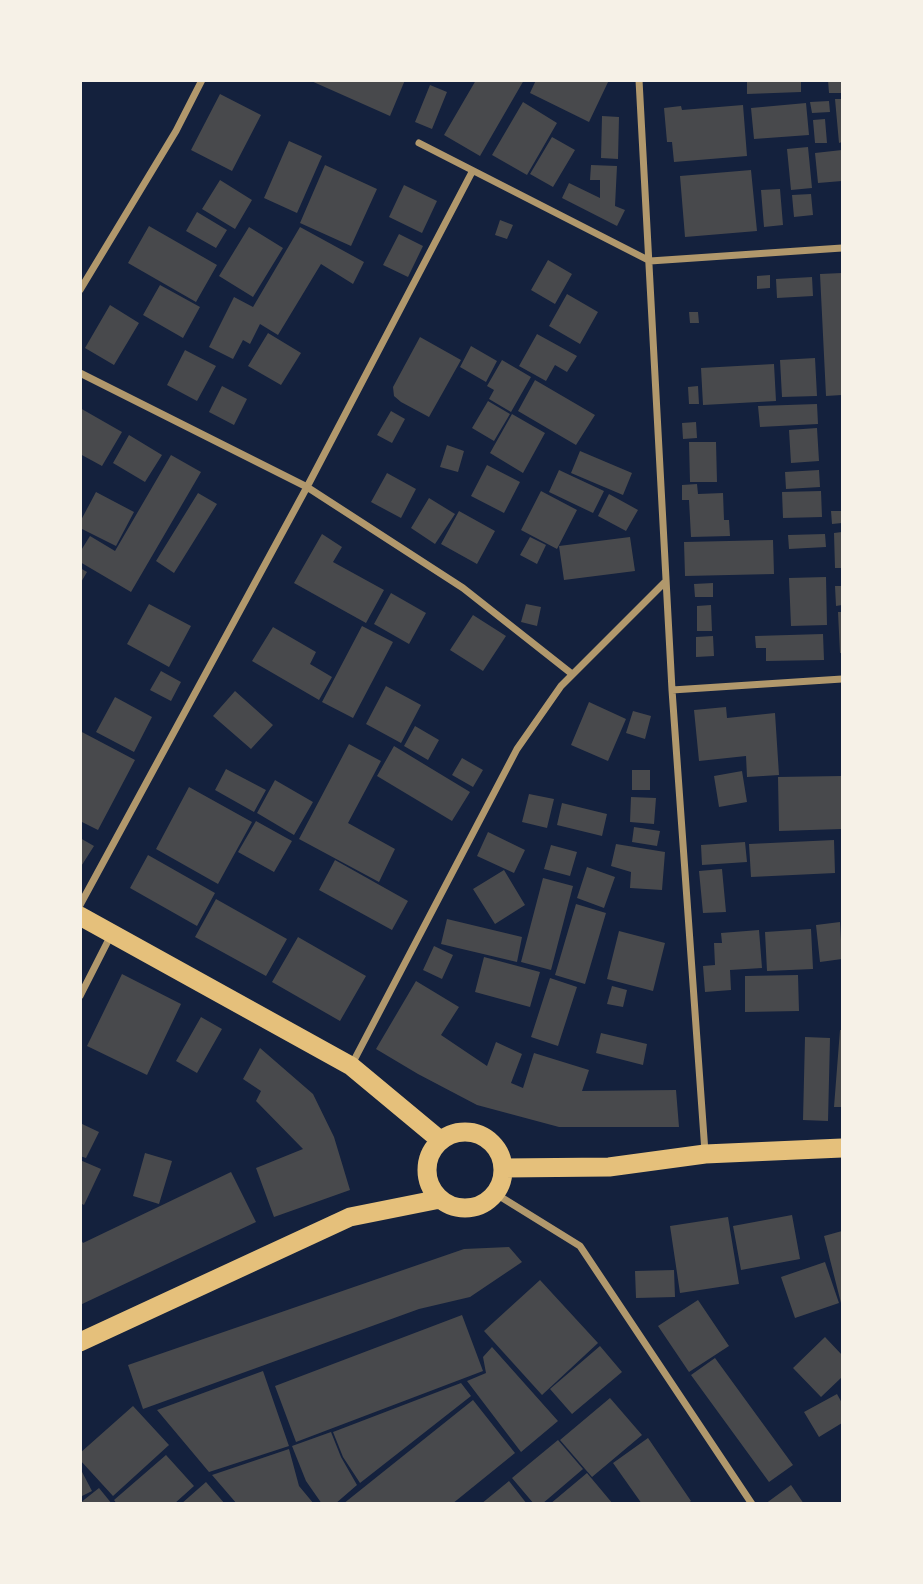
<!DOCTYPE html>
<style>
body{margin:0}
#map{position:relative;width:923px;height:1584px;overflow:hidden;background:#14213d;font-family:Helvetica,sans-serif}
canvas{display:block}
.frame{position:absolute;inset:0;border:82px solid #f6f1e7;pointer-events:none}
</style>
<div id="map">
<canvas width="923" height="1584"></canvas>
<div class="frame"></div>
</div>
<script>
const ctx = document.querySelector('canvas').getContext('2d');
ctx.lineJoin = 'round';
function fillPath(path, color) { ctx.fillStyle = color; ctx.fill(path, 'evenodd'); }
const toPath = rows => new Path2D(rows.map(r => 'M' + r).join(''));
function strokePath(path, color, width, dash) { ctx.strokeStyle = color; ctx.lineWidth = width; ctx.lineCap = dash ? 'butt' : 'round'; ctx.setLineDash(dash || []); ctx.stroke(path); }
fillPath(toPath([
 [309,80,405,80,390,116],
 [476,80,524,80,480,156,444,135],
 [536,80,609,80,589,122,530,93],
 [747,80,801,80,801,92,747,94],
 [828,80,842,80,842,93,829,93],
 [430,85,447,92,432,129,415,122],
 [220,94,261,115,232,171,191,150],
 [835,99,842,99,842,142,839,143],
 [829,101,830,112,812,113,810,102],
 [523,102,557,123,527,175,492,155],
 [806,103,809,135,754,139,751,108],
 [743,105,747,156,674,162,672,142,667,142,664,108,681,106,682,110],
 [602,116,619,117,618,159,601,158],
 [825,119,827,143,815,143,813,120],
 [552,137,575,150,553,187,530,174],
 [289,141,322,156,297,213,264,198],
 [808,147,812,188,791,190,787,149],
 [842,150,842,181,818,183,815,153],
 [325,165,377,189,351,246,300,223],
 [591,165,617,166,615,206,625,210,617,226,562,198,569,183,600,198,600,180,590,180],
 [751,170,757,231,685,237,680,176],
 [220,180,252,200,235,229,202,209],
 [404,185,437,201,422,233,389,217],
 [780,189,783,225,764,227,761,190],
 [811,194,813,215,794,217,792,195],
 [197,212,227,230,216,248,186,231],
 [500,220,513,225,507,239,495,235],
 [149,226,217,265,196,302,128,263],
 [249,227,283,248,253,297,219,276],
 [300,227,364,262,353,284,321,264,278,335,260,324,250,344,243,340,233,359,209,347,234,297,253,307],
 [399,234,423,246,408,277,383,265],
 [548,260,572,274,555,304,531,290],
 [842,273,842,395,826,396,820,274],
 [770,275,770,288,757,289,757,276],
 [812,277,813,296,777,298,776,279],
 [160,285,200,307,183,338,143,315],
 [567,294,598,312,580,344,549,326],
 [110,305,139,323,114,365,85,348],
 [689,312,698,312,699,323,690,323],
 [268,333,301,353,281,385,248,366],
 [537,334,577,356,567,372,555,365,546,381,519,366],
 [420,337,461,360,429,417,401,402,394,396,393,387],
 [471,346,497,361,486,382,460,367],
 [185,350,216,366,197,401,167,385],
 [815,358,817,396,782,397,780,360],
 [502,360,531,377,511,412,489,399,494,390,487,386],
 [774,364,776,401,703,405,701,368],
 [535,380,595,415,576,445,518,411],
 [222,386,247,399,234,425,209,412],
 [698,386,699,404,689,404,688,387],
 [488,401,510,414,494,441,472,428],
 [817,404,818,424,760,427,758,406],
 [80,408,122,432,102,466,80,454],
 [391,411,405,419,392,443,377,435],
 [512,414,545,433,523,473,490,453],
 [696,422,697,438,683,439,682,423],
 [817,428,819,461,791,463,789,430],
 [129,435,162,455,145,482,113,463],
 [689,442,716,442,717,482,690,482],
 [447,445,464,451,458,472,440,467],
 [580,451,632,473,623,495,571,473],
 [171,455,201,472,131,592,80,562,80,552,90,536,115,551],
 [487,465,520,482,504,513,471,496],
 [559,470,604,491,593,513,549,492],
 [819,470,820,487,786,489,785,472],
 [387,473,416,489,401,518,371,502],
 [697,484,698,494,723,493,724,520,729,520,730,536,691,537,689,500,682,500,682,485],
 [541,491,577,510,557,549,521,530],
 [821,491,822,517,783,518,782,492],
 [96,492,134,512,116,546,80,528,80,522],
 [198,493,217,504,174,573,156,561],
 [609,494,638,510,626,531,598,516],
 [429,498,455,514,435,544,411,528],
 [459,511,495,531,477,564,441,544],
 [831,511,842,511,842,523,832,524],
 [842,532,842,568,835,568,834,533],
 [322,534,342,547,333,562,384,590,366,623,294,583],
 [825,534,826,547,789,549,788,535],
 [530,537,546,545,537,564,520,555],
 [630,537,635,571,564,580,559,546],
 [773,540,774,574,685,576,684,542],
 [80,568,87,572,80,584],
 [826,577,827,625,791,626,789,578],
 [713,583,713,597,695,597,694,584],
 [835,586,842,586,842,605,836,606],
 [391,593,426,613,409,644,374,624],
 [149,604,191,626,169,667,127,644],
 [526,604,541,607,537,626,521,622],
 [711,605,712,631,697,631,697,606],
 [838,612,842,612,842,653,840,653],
 [473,615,506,636,483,671,450,650],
 [362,626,393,642,353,718,322,702],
 [273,627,316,652,310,664,332,677,319,700,252,661],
 [823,634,824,660,766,661,766,648,756,648,755,636],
 [713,636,714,656,696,657,696,637],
 [161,671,181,682,171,701,150,690],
 [386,686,421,705,401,743,366,724],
 [235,691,273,725,251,749,213,716],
 [115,697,152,717,134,752,96,732],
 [589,702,626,719,608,761,571,745],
 [726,707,727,718,775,713,779,775,747,777,746,756,699,761,694,710],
 [633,711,651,716,645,739,626,733],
 [415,726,439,740,428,760,404,746],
 [80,731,135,760,98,830,80,821],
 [349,744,381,761,348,823,395,849,379,882,299,839],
 [394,746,470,792,452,821,377,776],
 [462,758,483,770,473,787,452,775],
 [226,769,266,790,254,812,215,790],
 [632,770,650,770,650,790,632,790],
 [742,771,747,802,719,807,714,776],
 [842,776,842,829,779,831,778,777],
 [275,780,313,802,294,835,257,813],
 [189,787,252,822,218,884,156,849],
 [529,794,554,799,547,828,522,822],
 [631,797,656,798,654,824,630,822],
 [562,803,607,814,602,836,557,825],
 [256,821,292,841,274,872,238,852],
 [634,827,660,831,657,846,632,842],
 [488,832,525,850,514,873,477,856],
 [80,838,94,846,80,868],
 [834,840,835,873,751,877,749,844],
 [745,842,747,862,702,865,701,845],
 [616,844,665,852,662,890,630,888,631,872,611,866],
 [551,845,577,852,570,876,544,869],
 [148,855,215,893,197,926,130,888],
 [335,860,408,901,392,930,319,890],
 [587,867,615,877,604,908,577,898],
 [722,869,726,912,703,913,699,871],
 [504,870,525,905,495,924,473,889],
 [543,878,573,886,551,970,521,962],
 [216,899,287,939,266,976,195,937],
 [576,904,606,913,585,984,555,975],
 [447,919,522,937,517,962,441,944],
 [840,922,842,959,820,962,816,925],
 [811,929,813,969,767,971,765,932],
 [759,930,762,968,730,970,731,990,705,992,703,966,715,965,714,943,722,943,721,933],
 [619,931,665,943,653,991,607,979],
 [298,937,366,976,340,1021,272,982],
 [434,946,453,955,442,979,423,970],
 [484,957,540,972,530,1007,475,992],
 [122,974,181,1004,147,1075,87,1046],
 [798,975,799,1011,745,1012,745,976],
 [550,978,577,987,558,1046,531,1037],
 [416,981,459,1007,441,1035,487,1066,496,1042,522,1054,511,1083,523,1088,534,1053,589,1070,582,1091,676,1090,679,1127,559,1127,477,1105,418,1074,376,1049],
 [612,986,627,990,623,1007,607,1004],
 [201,1017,222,1029,197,1073,176,1061],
 [840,1030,842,1030,842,1107,834,1107],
 [601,1033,647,1044,643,1065,596,1053],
 [805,1037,830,1038,828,1121,803,1120],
 [260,1048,313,1094,334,1137,350,1190,274,1217,256,1168,303,1149,256,1101,261,1091,243,1079],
 [80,1123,99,1132,86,1158,80,1156],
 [145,1153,172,1161,159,1204,133,1196],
 [80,1160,101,1169,84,1205,80,1203],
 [231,1172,256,1222,80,1305,80,1238,83,1243],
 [792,1215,800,1259,741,1270,733,1226],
 [728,1217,739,1284,680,1293,670,1226],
 [842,1231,842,1307,824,1236],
 [509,1247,522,1262,470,1297,419,1309,143,1409,128,1365,464,1249],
 [825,1262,839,1303,795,1318,781,1277],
 [674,1270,675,1297,636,1298,635,1271],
 [540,1280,598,1343,542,1395,484,1331],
 [698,1300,729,1346,689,1372,658,1326],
 [462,1315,483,1371,296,1442,275,1386],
 [825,1337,842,1355,842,1377,821,1397,793,1368],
 [600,1346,622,1372,572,1414,550,1389],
 [492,1347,558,1421,521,1452,467,1381,486,1373,483,1357],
 [715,1358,793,1465,769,1482,691,1375],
 [263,1371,289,1446,209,1472,157,1410],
 [461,1383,471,1396,360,1483,343,1457,333,1432],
 [837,1394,842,1403,842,1423,819,1437,804,1412],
 [610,1398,642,1435,592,1477,560,1440],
 [473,1400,515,1453,452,1504,343,1504],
 [133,1406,169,1445,113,1496,80,1460,80,1453],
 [331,1432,341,1457,357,1485,335,1504,322,1504,306,1481,292,1446],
 [648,1438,691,1501,687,1504,642,1504,613,1463],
 [558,1440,583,1469,542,1504,534,1504,512,1478],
 [289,1449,299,1486,314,1504,237,1504,212,1475],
 [166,1455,194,1486,174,1504,117,1504,114,1500],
 [80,1468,92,1491,80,1497],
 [587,1473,613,1504,550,1504],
 [509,1481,527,1504,481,1504],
 [206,1482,225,1504,181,1504],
 [791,1485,804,1504,765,1504],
 [99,1488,112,1504,80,1504,80,1503]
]), '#48494c');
strokePath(toPath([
 [639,80,672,690,705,1152],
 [419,143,650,261,842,248],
 [80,290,176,131,202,80],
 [80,373,307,487,463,588,572,674],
 [672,690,842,679],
 [80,905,307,487,472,172],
 [80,996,111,935],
 [351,1066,517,749,561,686,665,582],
 [496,1194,580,1246,752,1504]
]), '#b1986c', 7);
strokePath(toPath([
 [80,916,351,1066,440,1140],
 '427 1170a38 38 0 1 1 76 0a38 38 0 1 1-76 0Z',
 [504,1168,609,1167,705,1154,842,1148],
 [80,1342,350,1217,440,1199]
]), '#e5c07b', 19);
</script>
